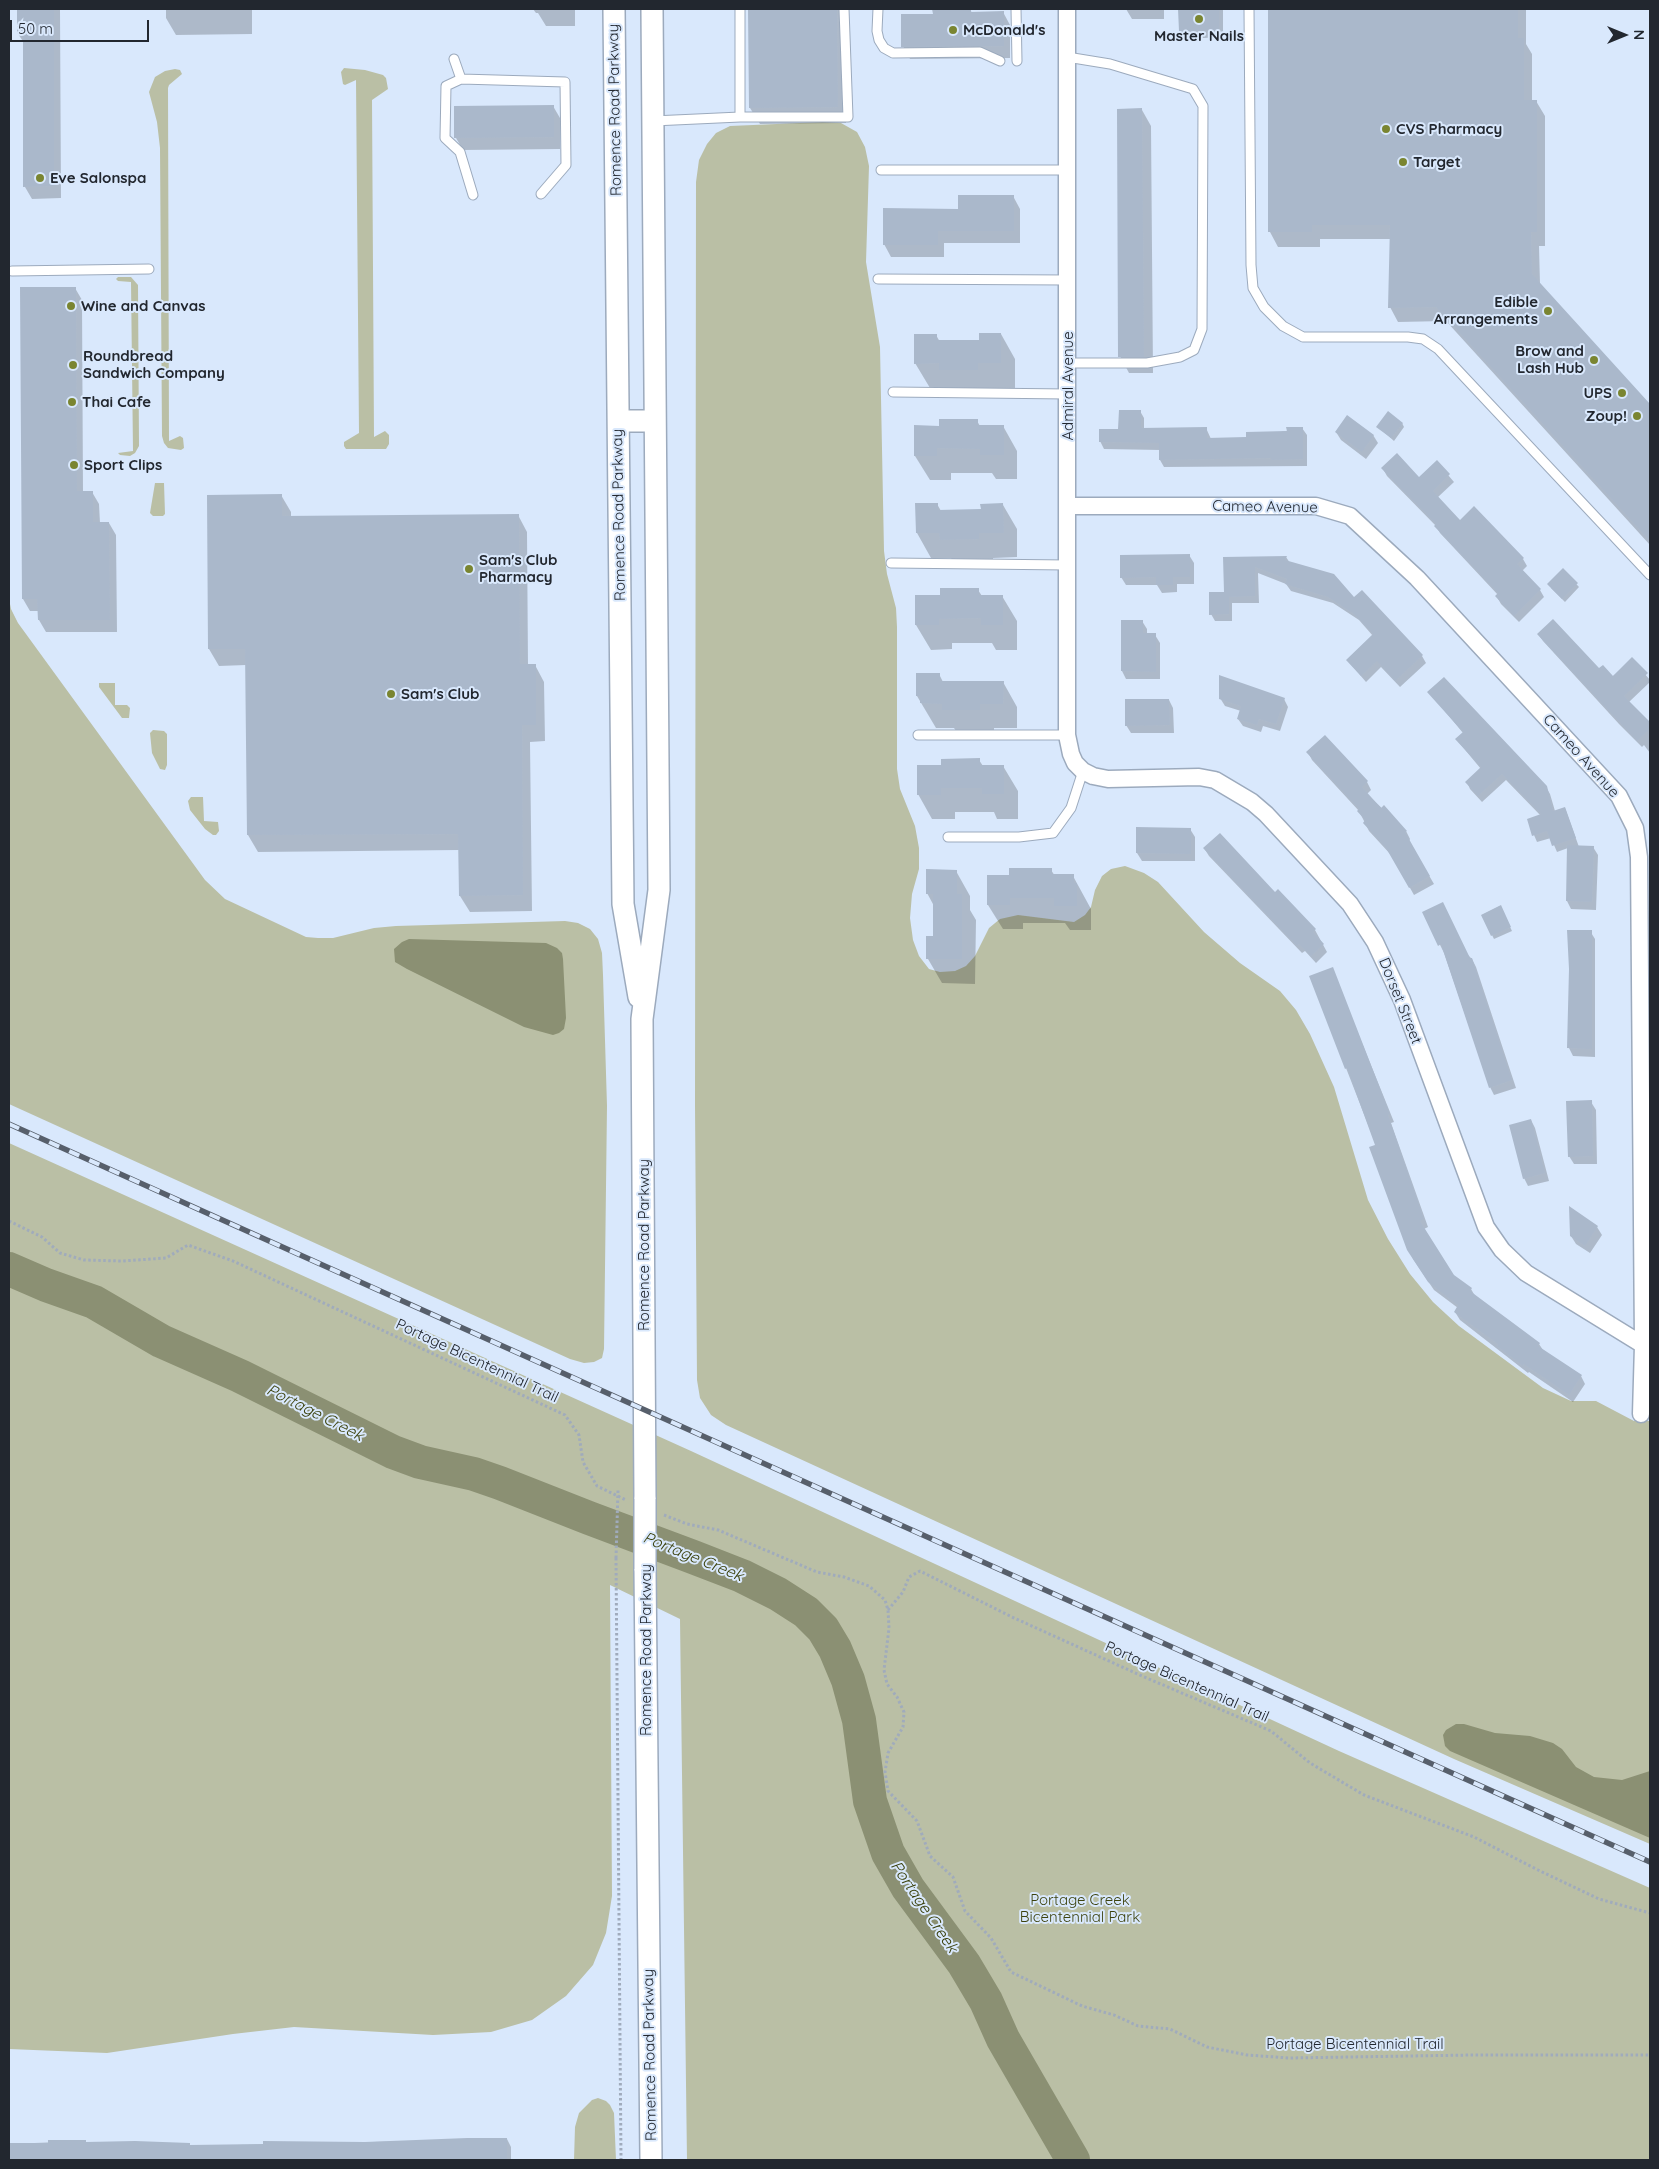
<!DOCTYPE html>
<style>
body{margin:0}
#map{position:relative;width:1659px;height:2169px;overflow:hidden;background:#d9e8fc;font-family:Quicksand,sans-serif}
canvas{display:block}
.frame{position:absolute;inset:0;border:10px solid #22272f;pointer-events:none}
.north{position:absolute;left:1599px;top:10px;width:50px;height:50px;-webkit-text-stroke:4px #d9e8fc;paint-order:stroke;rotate:90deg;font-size:14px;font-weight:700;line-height:20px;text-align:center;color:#22272f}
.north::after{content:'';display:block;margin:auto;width:18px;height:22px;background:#22272f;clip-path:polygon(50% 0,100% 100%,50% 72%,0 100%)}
.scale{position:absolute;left:10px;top:20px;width:139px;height:22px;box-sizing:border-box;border:2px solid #22272f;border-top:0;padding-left:6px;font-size:15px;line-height:18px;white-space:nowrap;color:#22272f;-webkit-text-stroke:4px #d9e8fc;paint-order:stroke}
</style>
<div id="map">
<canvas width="1659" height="2169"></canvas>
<div class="frame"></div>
<div class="north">N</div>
<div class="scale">50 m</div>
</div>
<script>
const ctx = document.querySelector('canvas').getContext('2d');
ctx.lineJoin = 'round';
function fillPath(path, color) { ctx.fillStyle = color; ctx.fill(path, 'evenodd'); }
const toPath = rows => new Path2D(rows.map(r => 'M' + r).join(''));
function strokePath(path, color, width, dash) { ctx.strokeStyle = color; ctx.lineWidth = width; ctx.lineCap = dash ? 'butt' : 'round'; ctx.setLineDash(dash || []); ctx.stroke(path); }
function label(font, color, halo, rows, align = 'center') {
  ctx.font = font + ' Quicksand,sans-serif'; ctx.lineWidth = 4; ctx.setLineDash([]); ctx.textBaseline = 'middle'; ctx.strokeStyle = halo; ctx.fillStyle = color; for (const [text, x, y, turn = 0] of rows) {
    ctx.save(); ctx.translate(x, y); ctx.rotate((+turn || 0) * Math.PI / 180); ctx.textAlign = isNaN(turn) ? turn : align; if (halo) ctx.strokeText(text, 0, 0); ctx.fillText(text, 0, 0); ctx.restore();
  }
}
fillPath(toPath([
 [344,68,365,70,383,75,386,78,388,89,372,100,374,437,385,431,389,435,389,444,386,449,346,449,344,446,344,442,359,433,356,80,345,85,343,84,341,72],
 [175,69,180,70,182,74,169,85,168,88,169,441,180,436,183,438,184,448,181,450,168,448,164,443,162,436,160,148,157,122,149,92,155,77,165,71],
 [823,122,841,123,857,132,865,147,869,166,866,262,880,347,884,551,887,574,896,608,897,627,897,769,900,789,915,826,919,848,919,869,912,894,910,918,913,940,919,956,929,969,940,972,955,971,966,966,975,956,989,928,1000,919,1018,915,1074,922,1085,915,1091,907,1095,890,1102,876,1111,869,1125,866,1144,873,1158,882,1204,932,1240,963,1280,991,1296,1010,1310,1034,1334,1087,1368,1200,1388,1239,1410,1274,1433,1302,1459,1326,1543,1388,1571,1401,1596,1401,1634,1421,1650,1421,1650,1844,1454,1759,726,1425,711,1415,700,1398,697,1380,695,1105,696,182,699,160,707,144,716,133,730,126],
 [118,277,131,277,138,285,139,446,135,453,130,456,120,455,118,453,133,451,131,282,118,281,116,279],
 [155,483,164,483,165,514,163,516,153,516,150,513],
 [9,599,11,609,18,623,205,880,225,899,306,937,318,938,333,938,374,928,396,926,565,921,578,923,590,929,598,939,602,953,603,975,607,1106,604,1349,602,1358,594,1362,584,1363,570,1359,9,1104],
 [99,683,115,683,115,705,127,705,130,708,129,718,122,718,99,687],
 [153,730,164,731,167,734,167,765,165,770,160,769,152,753,150,733],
 [191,797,203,797,204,821,218,822,219,831,216,835,213,835,205,829,190,810,188,801],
 [9,1143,691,1451,1339,1751,1650,1888,1650,2160,687,2160,680,1619,610,1585,612,1896,606,1933,593,1965,566,1996,532,2020,491,2032,433,2035,294,2027,233,2034,107,2053,9,2049],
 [598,2098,606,2101,610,2105,614,2113,616,2160,574,2160,575,2127,579,2113,592,2100]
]), '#babfa5');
fillPath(toPath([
 [409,939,546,943,557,948,562,953,563,959,566,1018,564,1029,559,1033,553,1035,524,1027,407,969,395,962,394,949,402,942],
 [1456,1724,1464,1724,1495,1733,1530,1736,1553,1743,1562,1749,1576,1767,1594,1777,1622,1780,1650,1771,1650,1838,1450,1751,1445,1746,1443,1735,1446,1730]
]), '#8b9073');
fillPath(toPath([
 [18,9,60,9,61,198,32,199,25,187,25,44,18,34],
 [166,9,252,9,252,34,176,35,166,18],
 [533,9,575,9,575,26,546,26,538,13,536,13],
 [750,9,841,9,845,16,846,123,760,124,750,108],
 [934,9,970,9,972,13,1003,12,1010,25,1010,58,910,59,903,46,934,15],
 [1126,9,1164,9,1164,19,1132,19],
 [1179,9,1223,9,1223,37,1185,39,1181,31],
 [1270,9,1526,9,1526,44,1532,54,1532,101,1536,101,1545,116,1545,246,1539,246,1540,284,1650,406,1650,545,1446,321,1398,322,1390,307,1391,239,1320,239,1320,247,1278,247,1270,232],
 [553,106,560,118,560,149,463,150,456,138,455,108],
 [1142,110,1151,126,1153,373,1129,373,1120,356],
 [1013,196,1020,209,1020,243,944,243,944,257,891,257,884,244,959,210],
 [75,288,82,300,83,492,92,492,99,504,100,523,109,523,116,535,117,632,46,632,39,620,39,611,30,611,23,599],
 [1001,334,1015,359,1015,388,991,388,991,394,954,394,951,388,930,388,915,363,936,335,940,342,980,341],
 [1140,411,1144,418,1144,430,1206,428,1211,439,1247,438,1302,428,1307,435,1307,466,1164,467,1160,460,1160,450,1104,449,1100,441,1120,430],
 [977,421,980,426,1003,426,1017,451,1017,479,996,479,992,473,951,473,951,480,930,480,915,456,940,427],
 [1402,423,1404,427,1394,441,1378,427],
 [1336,432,1373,435,1378,443,1366,459,1341,440],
 [1437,462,1454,482,1437,498,1460,521,1523,559,1527,566,1522,571,1540,590,1544,597,1519,622,1501,604,1497,597,1498,595,1440,533,1436,526,1387,476,1383,469,1419,479],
 [281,495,291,512,291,517,518,515,527,532,528,665,535,665,544,682,545,741,530,742,532,911,470,912,460,896,460,850,258,852,248,835,246,665,219,666,209,649,208,496],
 [937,504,941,511,982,511,1003,505,1017,529,1017,557,993,558,993,564,955,564,951,558,931,558,917,533],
 [1189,555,1194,563,1194,584,1177,584,1177,592,1162,593,1157,585,1126,585,1121,577],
 [1286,557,1290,563,1354,598,1422,656,1426,663,1400,687,1381,667,1366,682,1347,660,1373,636,1359,620,1333,603,1291,591,1286,584,1258,573,1259,603,1232,603,1232,621,1215,621,1211,614,1225,593,1224,558],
 [1563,570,1579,587,1565,602,1551,588],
 [978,590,982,596,1002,596,1017,621,1017,650,996,650,992,643,952,643,952,649,931,650,916,625,941,596],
 [1142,621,1147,629,1147,635,1155,635,1160,643,1160,679,1126,679,1122,671],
 [1538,634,1612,677,1632,659,1650,680,1650,682,1629,702,1650,724,1650,753,1644,745,1642,747,1619,724,1543,641],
 [939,674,943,682,1003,682,1017,707,1017,728,994,728,994,735,958,734,954,728,936,728,917,696],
 [1429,692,1546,787,1550,794,1555,811,1565,808,1579,847,1593,847,1598,855,1596,910,1571,909,1567,901,1568,848,1557,852,1551,838,1537,842,1534,835,1541,816,1506,780,1482,802,1470,789,1467,782,1481,769,1456,739,1463,733],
 [1220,698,1284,699,1288,707,1280,731,1263,726,1261,732,1243,726,1238,719,1241,711,1225,706],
 [1169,700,1173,708,1174,733,1131,733,1126,725],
 [1324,737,1367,782,1371,790,1367,794,1406,831,1410,839,1409,841,1434,884,1414,895,1392,856,1369,831,1359,811,1312,760,1308,752],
 [979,760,983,766,1003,766,1018,791,1018,819,997,819,994,812,955,812,955,819,932,819,918,794,943,766],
 [1190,829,1195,837,1195,861,1142,861,1137,853],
 [1204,848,1274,894,1315,930,1327,952,1316,963,1305,951,1302,953,1209,856],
 [1051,870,1055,876,1073,876,1091,909,1091,930,1070,930,1065,923,1023,923,1023,929,1003,929,988,905,1010,876],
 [956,871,970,896,970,910,976,920,975,984,942,983,928,959,934,937,934,906,927,893],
 [1500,906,1512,931,1494,939,1482,915],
 [1424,912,1472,959,1476,967,1516,1088,1494,1095,1490,1087,1444,953],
 [1590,931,1595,939,1595,1057,1573,1056,1569,1048,1570,969],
 [1332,969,1394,1122,1391,1123,1428,1227,1424,1229,1453,1276,1471,1289,1475,1296,1539,1344,1543,1350,1581,1376,1585,1384,1573,1402,1529,1372,1528,1373,1460,1320,1455,1312,1458,1308,1434,1290,1413,1259,1376,1145,1346,1068],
 [1591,1102,1596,1110,1597,1164,1574,1164,1569,1156],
 [1531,1120,1535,1128,1549,1181,1528,1186,1524,1178],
 [1597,1227,1602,1235,1590,1253,1576,1244,1571,1236],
 [507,2139,511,2147,511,2160,9,2160,9,2144,85,2141,86,2143,190,2146]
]), '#0003');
strokePath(toPath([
 [9,1269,46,1285,94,1302,161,1341,240,1376,393,1452,420,1462,474,1474,500,1483,589,1518,693,1557,742,1576,778,1594,806,1612,823,1629,835,1649,848,1680,859,1720,870,1801,888,1853,908,1888,964,1964,986,2001,1003,2039,1073,2160]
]), '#8b9073', 34);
fillPath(toPath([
 [17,9,54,9,54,186,23,187,23,34,17,34],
 [748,9,837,9,838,107,749,108],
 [932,9,971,9,971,12,1004,11,1004,46,901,47,901,14,933,14],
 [1178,9,1219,9,1219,30,1179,31],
 [1268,9,1518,9,1518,38,1524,38,1524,100,1537,100,1537,232,1531,232,1532,274,1650,404,1650,541,1436,307,1388,308,1390,225,1312,225,1312,232,1268,232],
 [554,105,554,137,454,138,454,106],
 [1142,108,1144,357,1118,357,1117,109],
 [958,195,1014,195,1014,231,938,231,938,245,883,245,883,208,958,209],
 [20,287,76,287,77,491,93,491,93,522,109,522,110,620,38,620,37,599,22,599],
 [979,333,1001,333,1001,363,978,363,978,370,939,370,939,363,914,364,914,334,937,334,937,340,979,340],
 [1119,410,1141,410,1141,428,1207,427,1207,438,1246,437,1246,432,1287,431,1286,427,1303,427,1303,459,1271,460,1271,458,1159,460,1159,443,1099,442,1099,429,1118,429],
 [1388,411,1403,423,1391,438,1376,427],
 [1347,415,1374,435,1362,452,1335,432],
 [939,419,978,419,978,425,1004,425,1004,455,980,455,980,449,937,448,937,456,914,456,914,425,939,426],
 [1397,453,1419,477,1437,460,1450,474,1433,491,1460,520,1474,506,1524,558,1517,564,1541,589,1514,616,1495,596,1498,593,1434,526,1436,524,1381,468],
 [282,494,282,516,519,514,520,664,536,664,536,725,522,725,523,895,459,896,458,834,247,835,245,649,208,649,207,495],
 [915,503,938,503,938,510,981,509,980,504,1003,503,1004,533,979,533,979,539,940,540,939,533,916,533],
 [1190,554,1190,577,1173,577,1173,585,1156,585,1156,577,1120,578,1120,555],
 [1287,556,1285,560,1334,574,1354,597,1362,590,1423,655,1395,681,1377,661,1361,676,1346,660,1373,634,1354,614,1328,597,1285,584,1287,579,1255,567,1255,596,1229,597,1229,614,1209,615,1209,592,1224,592,1223,557],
 [1563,568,1578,583,1562,599,1547,584],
 [940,588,979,588,979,595,1003,595,1003,625,981,625,981,618,939,619,939,625,915,625,915,595,940,595],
 [1553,619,1599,668,1603,665,1613,676,1632,657,1648,673,1624,696,1650,722,1650,728,1637,741,1537,634],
 [1121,620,1143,620,1143,633,1156,633,1156,672,1121,671],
 [916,673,940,673,940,681,1004,681,1003,704,980,704,980,710,942,710,942,704,920,703,920,696,916,696],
 [1219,675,1285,698,1276,724,1259,719,1257,725,1237,719,1241,706,1219,699],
 [1444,677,1547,786,1553,811,1565,807,1576,838,1552,846,1547,831,1532,836,1527,819,1541,814,1502,774,1478,796,1465,782,1481,767,1455,739,1463,732,1427,692],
 [1125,699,1169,699,1170,725,1125,726],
 [1325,735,1368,781,1362,787,1381,808,1384,805,1407,831,1405,832,1430,876,1409,888,1386,848,1363,823,1365,820,1357,811,1359,809,1306,752],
 [980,758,980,765,1004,765,1004,794,982,794,982,788,941,788,941,795,917,795,917,765,941,765,941,759],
 [1136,827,1191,828,1191,854,1136,853],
 [1220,833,1275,892,1278,889,1316,929,1313,932,1324,944,1311,956,1299,944,1297,946,1203,848],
 [1567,845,1594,846,1592,902,1566,901],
 [1009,868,1052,868,1052,874,1074,874,1074,883,1077,883,1077,906,1054,906,1054,898,1010,898,1010,905,987,905,987,875,1009,875],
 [926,869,957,870,957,894,962,894,962,959,926,959,926,936,933,936,933,894,926,894],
 [1443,902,1470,958,1472,958,1512,1080,1489,1088,1441,944,1438,946,1422,912],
 [1501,905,1511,927,1491,936,1481,915],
 [1567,930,1592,930,1592,1049,1567,1048,1569,969],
 [1333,967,1390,1114,1388,1115,1424,1219,1420,1221,1454,1275,1472,1288,1470,1291,1540,1343,1538,1346,1582,1375,1569,1395,1524,1364,1523,1366,1497,1346,1498,1344,1454,1312,1458,1305,1428,1282,1407,1250,1369,1147,1375,1145,1347,1068,1345,1069,1309,976],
 [1592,1100,1593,1156,1568,1157,1566,1101],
 [1531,1119,1545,1173,1523,1179,1509,1125],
 [1569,1206,1598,1226,1585,1246,1570,1236],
 [467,2138,507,2138,507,2160,9,2160,9,2143,48,2143,48,2140,86,2140,86,2142,135,2141,190,2143,190,2145,263,2144,263,2141,365,2142]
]), '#aab8cb');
const service = toPath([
 [878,9,877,31,879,40,884,48,893,53,980,52,1000,61],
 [1016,9,1017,61],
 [1249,9,1251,265,1253,288,1264,307,1283,326,1303,337,1408,337,1423,339,1438,349,1650,575],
 [1067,57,1110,64,1193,89,1203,106,1202,329,1194,350,1180,357,1147,363,1068,363],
 [454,59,461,79,565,82,566,165,541,194],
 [461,79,446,86,445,138,460,152,473,195],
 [740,117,848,117,844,9],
 [653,121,740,117,740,9],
 [881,170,1067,170],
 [12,271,149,269],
 [878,279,1067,280],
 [893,392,1068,394],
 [891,563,1067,565],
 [918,735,1067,735],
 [948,837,1019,837,1053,833,1071,808,1083,771]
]);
const minor = toPath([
 [1067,9,1067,735,1071,754,1075,763,1083,771,1093,776,1108,779,1199,777,1215,780,1252,802,1266,814,1350,904,1375,942,1402,1000,1486,1227,1502,1250,1526,1273,1643,1345],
 [1068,506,1316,506,1350,516,1417,578,1619,796,1635,828,1639,857,1643,1345,1641,1414]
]);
const tertiary = toPath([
 [614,9,623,904,639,997],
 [619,421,655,421],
 [645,1499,642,1019,659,890,652,9],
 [645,1569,651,2160]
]);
strokePath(service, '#9caabd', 11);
strokePath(minor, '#9caabd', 19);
strokePath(tertiary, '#9caabd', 24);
strokePath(toPath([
 [9,1221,42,1237,60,1253,84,1260,122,1261,166,1258,188,1245,233,1261,565,1415,579,1435,583,1462,597,1486,626,1500],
 [664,1515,687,1524,718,1530,817,1572,844,1577,869,1586,885,1600,888,1610,889,1628,884,1670,887,1684,897,1697,904,1712,903,1727,888,1753,885,1772,888,1791,917,1821,930,1856,953,1877,965,1911,991,1938,1011,1972,1082,2006,1114,2015,1138,2026,1170,2029,1207,2047,1247,2055,1289,2058,1471,2055,1650,2055],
 [616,1558,621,2160],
 [888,1610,903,1592,909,1577,920,1571,1012,1617,1142,1676,1271,1731,1310,1763,1364,1795,1474,1837,1538,1870,1599,1899,1650,1913]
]), '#a0abbc', 3, [2.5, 2.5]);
strokePath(service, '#fff', 9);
strokePath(minor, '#fff', 16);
strokePath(tertiary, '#fff', 21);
const rail = toPath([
 [9,1124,1650,1862]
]);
strokePath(rail, '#575f6b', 5.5);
strokePath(rail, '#d9e8fc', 4, [11]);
const tertiaryBridge = toPath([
 [645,1499,645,1569]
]);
strokePath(tertiaryBridge, '#9caabd', 24, []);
strokePath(toPath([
 [616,1558,618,1490]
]), '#a0abbc', 3, [2.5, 2.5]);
strokePath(tertiaryBridge, '#fff', 21);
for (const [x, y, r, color] of [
 [1199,19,5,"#7a8531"],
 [953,30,5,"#7a8531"],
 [1386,129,5,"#7a8531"],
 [1403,162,5,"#7a8531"],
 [40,178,5,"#7a8531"],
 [71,306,5,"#7a8531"],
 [1548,311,5,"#7a8531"],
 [1594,360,5,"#7a8531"],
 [73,365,5,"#7a8531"],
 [1622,393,5,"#7a8531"],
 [72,402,5,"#7a8531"],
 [1637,416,5,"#7a8531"],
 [74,465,5,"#7a8531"],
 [469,569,5,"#7a8531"],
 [391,694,5,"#7a8531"]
]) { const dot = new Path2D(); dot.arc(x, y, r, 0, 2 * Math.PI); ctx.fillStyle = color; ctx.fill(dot); strokePath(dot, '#d9e8fc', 2); }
label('bold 15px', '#22272f', '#d9e8fc', [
 ["McDonald's",963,30],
 ["Master Nails",1199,36,"center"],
 ["CVS Pharmacy",1396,129],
 ["Target",1413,162],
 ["Eve Salonspa",50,178],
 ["Edible",1538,302,"right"],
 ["Arrangements",1538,319,"right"],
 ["Wine and Canvas",81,306],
 ["Brow and",1584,351,"right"],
 ["Lash Hub",1584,368,"right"],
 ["Roundbread",83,356],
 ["Sandwich Company",83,373],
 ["UPS",1612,393,"right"],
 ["Thai Cafe",82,402],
 ["Zoup!",1627,416,"right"],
 ["Sport Clips",84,465],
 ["Sam's Club",479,560],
 ["Pharmacy",479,577],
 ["Sam's Club",401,694]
], 'left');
label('15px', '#22272f', '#d9e8fc', [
 ["Romence Road Parkway",615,110,-91],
 ["Admiral Avenue",1068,386,-90],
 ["Cameo Avenue",1265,507,1],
 ["Romence Road Parkway",619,515,-91],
 ["Cameo Avenue",1581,756,48],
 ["Dorset Street",1400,1001,68],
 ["Romence Road Parkway",644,1245,-90],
 ["Portage Bicentennial Trail",477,1361,25],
 ["Romence Road Parkway",646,1650,-90],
 ["Portage Bicentennial Trail",1187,1682,24],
 ["Portage Bicentennial Trail",1355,2044],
 ["Romence Road Parkway",650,2055,-91]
]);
label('15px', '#3d430e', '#d9e8fc', [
 ["Portage Creek",1080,1900],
 ["Bicentennial Park",1080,1917]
]);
label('italic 16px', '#3a400a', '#d9e8fc', [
 ["Portage Creek",315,1413,27],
 ["Portage Creek",693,1557,22],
 ["Portage Creek",924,1907,56]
]);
</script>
